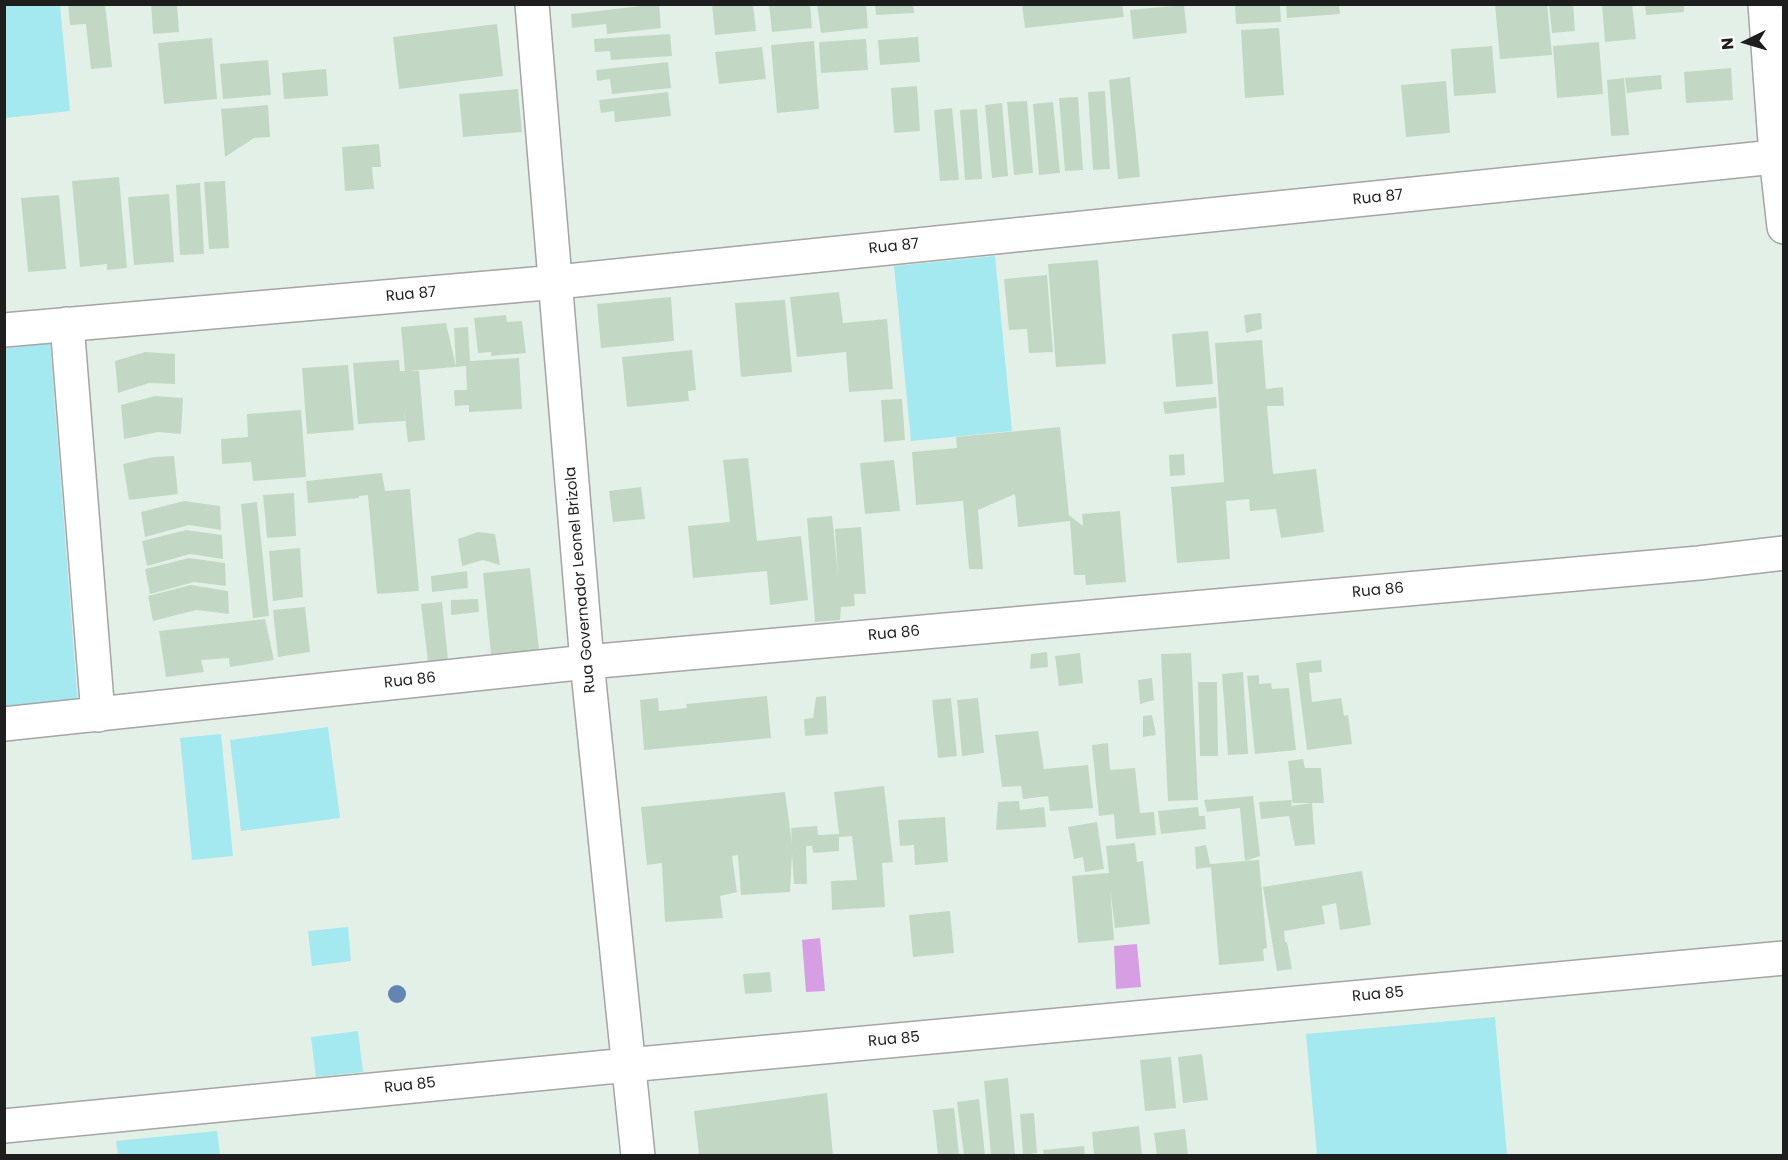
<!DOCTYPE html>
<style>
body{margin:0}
#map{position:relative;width:1788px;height:1160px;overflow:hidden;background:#e3f0e7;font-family:Poppins,sans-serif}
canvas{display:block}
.frame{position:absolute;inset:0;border:6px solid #1e1e1e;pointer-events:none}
.north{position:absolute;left:1716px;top:12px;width:60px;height:60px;-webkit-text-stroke:4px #fff;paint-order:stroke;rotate:265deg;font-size:16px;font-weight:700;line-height:24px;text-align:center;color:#1e1e1e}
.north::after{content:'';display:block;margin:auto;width:21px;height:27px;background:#1e1e1e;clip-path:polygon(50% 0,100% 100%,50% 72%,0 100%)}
</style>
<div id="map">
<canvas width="1788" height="1160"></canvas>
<div class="frame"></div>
<div class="north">N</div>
</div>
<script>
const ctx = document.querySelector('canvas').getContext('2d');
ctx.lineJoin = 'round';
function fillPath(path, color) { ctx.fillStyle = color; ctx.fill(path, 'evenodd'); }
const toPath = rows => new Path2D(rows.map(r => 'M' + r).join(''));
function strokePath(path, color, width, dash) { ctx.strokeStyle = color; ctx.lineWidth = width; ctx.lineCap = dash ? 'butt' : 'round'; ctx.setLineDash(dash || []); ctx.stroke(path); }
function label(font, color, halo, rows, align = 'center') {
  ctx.font = font + ' Poppins,sans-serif'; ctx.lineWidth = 4.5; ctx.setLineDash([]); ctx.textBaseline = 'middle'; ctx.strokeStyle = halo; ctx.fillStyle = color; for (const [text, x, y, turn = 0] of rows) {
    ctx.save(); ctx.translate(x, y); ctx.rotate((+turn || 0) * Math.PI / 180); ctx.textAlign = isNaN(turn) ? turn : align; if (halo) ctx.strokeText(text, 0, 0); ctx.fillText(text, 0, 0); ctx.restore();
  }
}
fillPath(toPath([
 [5,4,60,5,70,111,5,118],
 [995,256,1012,431,911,441,894,266],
 [50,342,78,705,5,711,4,349],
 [328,727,340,818,241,831,230,740],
 [221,734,233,856,192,860,180,738],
 [348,927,351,961,312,966,308,931],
 [1495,1017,1507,1155,1317,1155,1306,1034],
 [358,1031,363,1072,316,1077,311,1037],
 [217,1131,220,1155,118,1155,116,1141]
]), '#a4e8f0');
fillPath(toPath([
 [820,938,825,991,806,992,802,940],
 [1137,944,1141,987,1116,989,1114,946]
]), '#d69fe3');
fillPath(toPath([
 [68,4,105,4,112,67,91,69,86,24,70,25],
 [151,4,177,4,179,32,153,34],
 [659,4,661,28,607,34,606,24,572,28,571,14],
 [712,4,753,4,756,31,715,35],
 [769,4,810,4,812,28,772,32],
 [817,4,866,4,868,28,821,33],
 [875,4,913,4,914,13,876,15],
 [1022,4,1122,4,1124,17,1025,28],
 [1235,4,1280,4,1281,22,1236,24],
 [1286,4,1339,4,1340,14,1287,18],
 [1495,4,1547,4,1552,55,1500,59],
 [1549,4,1573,4,1575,31,1552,33],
 [1602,4,1632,4,1636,39,1605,42],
 [1645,4,1684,4,1684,12,1646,15],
 [1184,5,1187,33,1133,39,1130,10],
 [497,24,503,76,399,89,393,37],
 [1279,28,1284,95,1245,98,1241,30],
 [670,34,672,56,611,60,610,51,595,52,594,39],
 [918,37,920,62,880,65,878,40],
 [212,38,217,99,164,104,158,43],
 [866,39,868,70,821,73,819,42],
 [814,41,819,109,777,113,771,45],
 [1599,42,1603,94,1557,98,1553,46],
 [1492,46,1496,93,1454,96,1451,49],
 [762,47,766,79,719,84,715,52],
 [268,60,271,95,223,99,220,64],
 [668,62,671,88,612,94,610,79,597,81,596,70],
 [1731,68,1733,100,1686,103,1684,72],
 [326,69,328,96,284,99,282,73],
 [1661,75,1662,89,1627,93,1625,78],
 [1130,77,1140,177,1118,179,1109,80],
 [1624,78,1629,135,1611,136,1607,80],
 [1446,81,1450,133,1406,137,1401,85],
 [917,86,920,131,894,133,891,88],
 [518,89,522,132,463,137,459,94],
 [1105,91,1110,169,1093,170,1088,92],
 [668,92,671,116,615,122,614,111,601,113,599,100],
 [1078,97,1083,170,1065,171,1059,98],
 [1027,101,1033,173,1014,175,1007,102],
 [1053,102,1060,173,1039,175,1033,104],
 [1002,103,1008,176,992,178,985,105],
 [268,105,270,137,254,138,225,157,221,109],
 [952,108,959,180,940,181,934,110],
 [977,109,982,179,965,180,960,110],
 [379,144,381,167,372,167,374,189,345,191,342,147],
 [119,177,127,268,107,270,107,264,80,267,72,181],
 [225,181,229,248,209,249,204,182],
 [200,183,204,254,180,255,176,185],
 [169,194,174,262,134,265,128,197],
 [59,195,66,269,28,272,21,198],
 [1098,260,1106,364,1056,367,1048,264],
 [1047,275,1053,352,1029,353,1027,329,1009,330,1004,279],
 [839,292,843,323,887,319,893,389,849,392,846,352,797,357,790,297],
 [671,297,674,341,601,348,597,304],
 [785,300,792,372,741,377,735,303],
 [1261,313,1262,329,1246,333,1244,315],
 [506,315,507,322,522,321,526,353,491,356,491,352,478,353,474,318],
 [446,323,456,367,454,328,468,327,470,361,519,358,522,409,469,412,469,405,455,406,454,390,467,390,466,366,409,371,419,371,425,440,408,442,404,409,405,421,358,424,353,363,399,360,400,371,405,371,401,327],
 [1208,331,1213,384,1176,387,1172,334],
 [1262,340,1266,389,1283,387,1284,406,1267,406,1273,474,1316,469,1324,532,1281,538,1276,509,1250,511,1249,499,1226,501,1230,559,1177,563,1171,487,1224,482,1215,343],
 [692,350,696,390,688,391,689,401,627,407,622,357],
 [145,352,175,354,175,384,149,383,118,393,115,361],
 [348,365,354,430,307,434,302,368],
 [155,396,183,398,181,434,158,432,124,439,121,405],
 [1216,397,1217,408,1165,414,1163,402],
 [902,399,905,440,884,442,881,400],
 [301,410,306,477,253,481,251,462,222,464,221,439,248,437,247,414],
 [1060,427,1069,515,1083,526,1082,514,1120,511,1126,582,1086,585,1085,575,1074,575,1070,521,1018,527,1015,494,978,510,983,569,969,569,963,501,916,505,912,452,957,448,956,437],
 [1184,454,1185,475,1170,476,1169,455],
 [174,456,178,494,129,500,123,464,153,457],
 [748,458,757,541,801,536,808,600,770,605,767,571,693,578,688,526,730,522,723,460],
 [894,460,900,511,865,514,860,463],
 [382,473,385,491,410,489,419,591,377,594,368,495,359,496,359,498,308,503,306,481],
 [641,487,645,519,613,522,609,491],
 [294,493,296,536,267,538,263,495],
 [184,501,220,506,221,530,189,525,145,537,141,512],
 [257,502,269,616,253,618,241,504],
 [832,516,838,574,835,529,861,527,866,594,854,594,855,606,841,607,840,620,815,622,807,518],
 [186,530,222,535,223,559,190,554,147,566,142,541],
 [478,532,495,534,500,565,483,560,462,566,458,539],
 [300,548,303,597,273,601,269,551],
 [189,558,225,563,226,586,194,582,150,594,145,569],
 [530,568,539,650,491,654,483,573],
 [467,571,468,588,432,592,431,576],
 [191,585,228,591,229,614,196,610,153,621,148,596],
 [478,599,479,612,451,615,451,600],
 [442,602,448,660,428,662,421,604],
 [305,607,310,652,278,657,273,610],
 [265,619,274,660,230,667,229,658,201,660,204,672,166,677,159,631],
 [1047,652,1048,667,1030,669,1031,654],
 [1080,653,1083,683,1059,686,1055,656],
 [1191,653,1198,800,1168,801,1161,654],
 [1321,660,1322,672,1309,673,1312,702,1341,698,1344,716,1348,715,1352,744,1307,750,1296,663],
 [1243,672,1248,754,1228,755,1222,674],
 [1259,675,1259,684,1271,683,1272,689,1289,688,1296,750,1255,754,1247,676],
 [1152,678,1154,700,1140,704,1138,680],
 [1198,682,1217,682,1218,756,1200,756],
 [767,696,771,738,644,750,640,700,658,698,659,711,687,708,686,704],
 [826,696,828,734,805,736,804,719,813,718,816,697],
 [951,698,957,756,938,758,932,700],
 [978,698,984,753,962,756,957,700],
 [1152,715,1156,735,1143,737,1143,716],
 [1038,731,1044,769,1088,765,1093,808,1050,811,1048,796,1023,799,1021,786,1002,787,995,735],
 [1108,743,1110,770,1135,768,1140,813,1154,812,1156,835,1116,839,1114,814,1099,816,1092,745],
 [1303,759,1305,768,1321,768,1324,803,1312,803,1315,844,1295,846,1289,816,1261,819,1259,802,1292,800,1291,806,1312,803,1293,803,1292,800,1292,796,1288,761],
 [884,786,893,862,882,863,885,907,832,910,831,881,857,880,852,836,839,837,839,851,813,853,812,846,806,846,807,884,794,884,792,853,790,892,741,895,738,855,732,856,737,892,720,896,723,918,665,922,662,863,647,865,641,807,785,792,792,844,791,828,817,826,818,835,839,834,834,792],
 [1253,796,1260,856,1245,861,1259,860,1267,948,1263,949,1264,961,1219,965,1211,867,1196,869,1195,847,1206,845,1210,864,1245,861,1240,808,1207,812,1204,800],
 [1019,801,1020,810,1044,807,1046,827,996,830,998,802],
 [1198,807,1199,816,1205,816,1206,829,1161,834,1158,811],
 [945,817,948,862,915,865,914,845,900,846,898,820],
 [1097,822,1104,869,1085,872,1083,857,1074,859,1068,827],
 [1135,843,1137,862,1143,861,1150,924,1115,928,1110,888,1114,940,1078,943,1072,876,1109,873,1106,846],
 [1362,871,1371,925,1340,930,1336,903,1322,906,1325,924,1284,931,1285,942,1287,942,1292,969,1277,971,1263,887],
 [950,911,954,953,913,957,909,915],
 [770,972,772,992,745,994,743,974],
 [1202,1054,1208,1100,1183,1103,1178,1057],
 [1171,1057,1176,1108,1145,1111,1140,1060],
 [1008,1078,1015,1154,991,1155,984,1081],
 [827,1093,833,1155,699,1155,694,1111],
 [979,1099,985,1155,964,1155,957,1102],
 [954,1108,959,1155,938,1155,933,1110],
 [1034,1113,1037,1153,1023,1155,1020,1114],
 [1139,1126,1142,1155,1094,1155,1092,1132],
 [1185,1129,1188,1155,1157,1155,1154,1133],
 [1084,1146,1085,1155,1044,1155,1043,1150]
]), '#c3d8c4');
const minor = toPath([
 [532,4,587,662,638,1156],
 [1765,4,1776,156,1784,227],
 [67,324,98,715],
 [4,330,557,282,1784,156],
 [4,724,587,662,1699,563,1784,553],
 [4,1126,628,1065,1784,958]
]);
strokePath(minor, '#a5a5a5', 36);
strokePath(minor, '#fff', 33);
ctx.fillStyle = '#6684b3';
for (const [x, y] of [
 [397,994]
]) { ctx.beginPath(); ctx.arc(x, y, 9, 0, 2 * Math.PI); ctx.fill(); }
label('15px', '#1e1e1e', '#fff', [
 ["Rua 87",1378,198,-6],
 ["Rua 87",894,247,-6],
 ["Rua 87",411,295,-5],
 ["Rua Governador Leonel Brizola",581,580,-95],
 ["Rua 86",1378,591,-5],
 ["Rua 86",894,634,-5],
 ["Rua 86",410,681,-6],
 ["Rua 85",1378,995,-5],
 ["Rua 85",894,1040,-5],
 ["Rua 85",410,1086,-6]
]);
</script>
